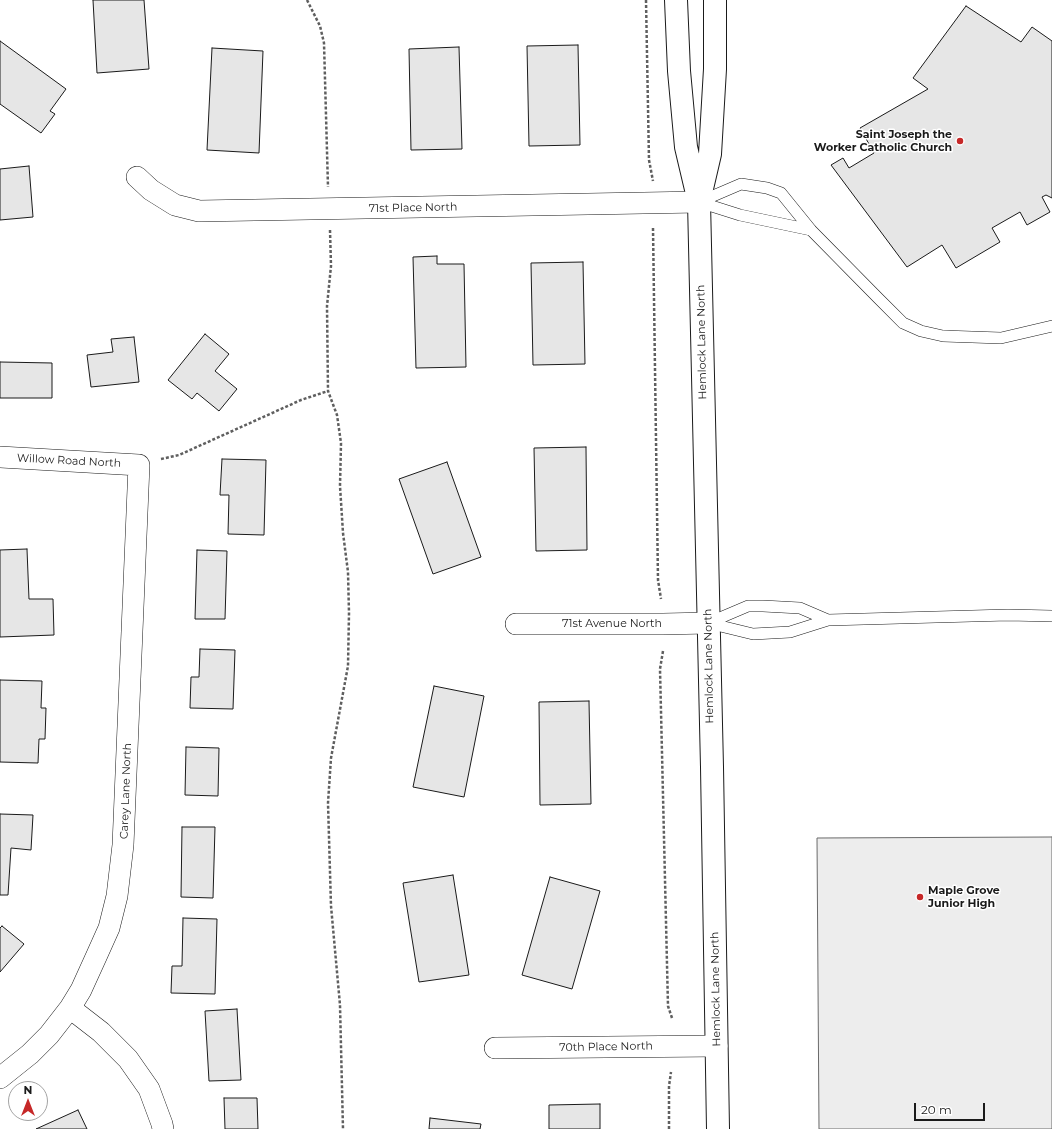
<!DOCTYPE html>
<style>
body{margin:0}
#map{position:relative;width:1052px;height:1129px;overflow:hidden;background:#fff;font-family:Montserrat,sans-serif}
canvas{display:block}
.north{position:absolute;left:8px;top:1081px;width:40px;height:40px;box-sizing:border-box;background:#fff;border:1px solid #a3a3a3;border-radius:50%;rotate:0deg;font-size:11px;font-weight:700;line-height:16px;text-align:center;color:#1a1a1a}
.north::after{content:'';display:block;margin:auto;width:14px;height:18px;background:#c62828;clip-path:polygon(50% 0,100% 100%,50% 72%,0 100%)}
.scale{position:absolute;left:914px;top:1103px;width:71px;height:18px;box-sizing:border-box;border:2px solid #1a1a1a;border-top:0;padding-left:5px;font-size:12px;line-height:14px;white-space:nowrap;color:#1a1a1a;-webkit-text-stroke:3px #fff;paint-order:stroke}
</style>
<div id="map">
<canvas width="1052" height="1129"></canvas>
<div class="north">N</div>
<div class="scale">20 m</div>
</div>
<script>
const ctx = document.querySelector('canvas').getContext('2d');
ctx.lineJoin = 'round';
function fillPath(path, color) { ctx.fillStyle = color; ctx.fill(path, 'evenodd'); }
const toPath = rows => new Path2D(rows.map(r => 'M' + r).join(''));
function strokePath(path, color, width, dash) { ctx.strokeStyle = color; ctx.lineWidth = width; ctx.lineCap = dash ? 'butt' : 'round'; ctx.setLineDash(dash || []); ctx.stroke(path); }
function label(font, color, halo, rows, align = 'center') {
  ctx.font = font + ' Montserrat,sans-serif'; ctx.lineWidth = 3; ctx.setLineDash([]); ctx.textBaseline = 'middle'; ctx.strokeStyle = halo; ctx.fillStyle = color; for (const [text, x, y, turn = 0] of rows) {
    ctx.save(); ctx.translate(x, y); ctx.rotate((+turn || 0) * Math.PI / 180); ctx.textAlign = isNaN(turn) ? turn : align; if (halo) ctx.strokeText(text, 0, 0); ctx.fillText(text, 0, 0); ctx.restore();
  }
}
const built = toPath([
 [1052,837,1052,1129,819,1129,817,838,1052,837]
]);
fillPath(built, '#ededed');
strokePath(built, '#6a6a6a', 1);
const building = toPath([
 [93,0,144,0,149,69,97,73,93,0],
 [966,6,1021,42,1032,27,1052,41,1052,198,1046,195,1042,197,1050,212,1027,225,1020,212,992,228,1000,242,956,268,942,245,907,267,831,165,843,158,849,168,874,153,860,128,928,89,913,78,966,6],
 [0,41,66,89,50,111,55,114,41,133,0,104,0,41],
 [578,45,580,145,529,146,527,46,578,45],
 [459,47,462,149,411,150,409,49,459,47],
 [212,48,263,51,259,153,207,150,212,48],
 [29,166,33,217,0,220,0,169,29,166],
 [437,256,437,264,464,264,466,367,416,368,413,257,437,256],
 [583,262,585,364,533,365,531,263,583,262],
 [205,334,229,354,215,371,237,389,219,411,197,393,192,399,168,380,205,334],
 [134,337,139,382,91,387,87,355,113,352,111,339,134,337],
 [0,362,52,363,52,398,0,398,0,362],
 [586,447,587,550,536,551,534,448,586,447],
 [222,459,266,460,264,535,228,534,229,495,220,495,222,459],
 [447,462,481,557,433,574,399,479,447,462],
 [27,549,29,599,53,599,54,635,0,637,0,550,27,549],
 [197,550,227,551,225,619,195,619,197,550],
 [200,649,235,650,233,709,190,708,191,677,199,677,200,649],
 [0,680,42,681,41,708,46,708,45,739,39,739,38,763,0,762,0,680],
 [434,686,484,696,464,797,413,787,434,686],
 [589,701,591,804,540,805,539,702,589,701],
 [186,747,219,748,218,796,185,795,186,747],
 [0,814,33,815,31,850,11,848,8,895,0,895,0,814],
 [182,827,215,827,213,898,181,897,182,827],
 [453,875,469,975,419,982,403,883,453,875],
 [550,877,600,891,572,989,522,975,550,877],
 [183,918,217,919,215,994,171,993,172,966,182,966,183,918],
 [2,926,24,944,0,972,0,928,2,926],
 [237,1009,241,1080,209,1081,205,1011,237,1009],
 [224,1098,257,1098,258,1129,225,1129,224,1098],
 [600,1104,600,1129,549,1129,549,1105,600,1104],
 [78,1110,87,1129,36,1129,78,1110],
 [430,1118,481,1124,480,1129,429,1129,430,1118]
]);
fillPath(building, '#e6e6e6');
strokePath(building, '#1a1a1a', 1);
const lane = toPath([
 [699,202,741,184,767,188,781,193,811,230,878,298,903,323,921,331,943,336,1001,338,1052,326],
 [699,202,740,215,811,230],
 [708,623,753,634,790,632,828,620,1008,615,1052,616],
 [708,623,748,606,763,606,800,608,828,620]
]);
const street = toPath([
 [137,177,151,190,175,205,199,211,699,202],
 [0,457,139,465,123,845,117,896,109,928,96,957,81,990,70,1008,49,1035,30,1054,0,1078],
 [516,624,663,624,708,623],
 [70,1008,101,1032,128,1059,149,1089,162,1124,163,1129],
 [495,1048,717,1046]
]);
const secondary = toPath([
 [676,0,679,71,686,147,699,202,712,767,718,1129],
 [700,197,710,154,715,69,715,0]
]);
strokePath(lane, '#1a1a1a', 12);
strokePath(street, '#1a1a1a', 22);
strokePath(secondary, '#1a1a1a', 24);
strokePath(toPath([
 [307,0,320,26,324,43,328,187],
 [646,0,649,160,653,181],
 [653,228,658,580,661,599],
 [330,230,331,266,327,306,328,391,337,415,341,443,340,486,343,533,348,572,349,613,348,666,331,758,328,803,331,906,340,1005,343,1129],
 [161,459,179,455,301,400,328,391],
 [663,651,660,669,668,1006,672,1018],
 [669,1129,669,1086,671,1072]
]), '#5f5f5f', 2.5, [3, 2]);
strokePath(lane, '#fff', 11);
strokePath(street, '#fff', 21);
strokePath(secondary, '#fff', 22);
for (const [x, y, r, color] of [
 [960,141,4,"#c62828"],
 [920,897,4,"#c62828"]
]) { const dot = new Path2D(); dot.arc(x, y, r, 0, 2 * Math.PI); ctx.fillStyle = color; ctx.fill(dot); strokePath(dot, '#fff', 1.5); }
label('bold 11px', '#1a1a1a', '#fff', [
 ["Saint Joseph the",952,135],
 ["Worker Catholic Church",952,148],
 ["Maple Grove",928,891,"left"],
 ["Junior High",928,904,"left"]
], 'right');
label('11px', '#1a1a1a', '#fff', [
 ["71st Place North",413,208,-1],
 ["Hemlock Lane North",702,342,-91],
 ["Willow Road North",69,461,3],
 ["71st Avenue North",612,624],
 ["Hemlock Lane North",709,666,-91],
 ["Carey Lane North",126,791,-88],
 ["Hemlock Lane North",716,989,-91],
 ["70th Place North",606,1047,-1]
]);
</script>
